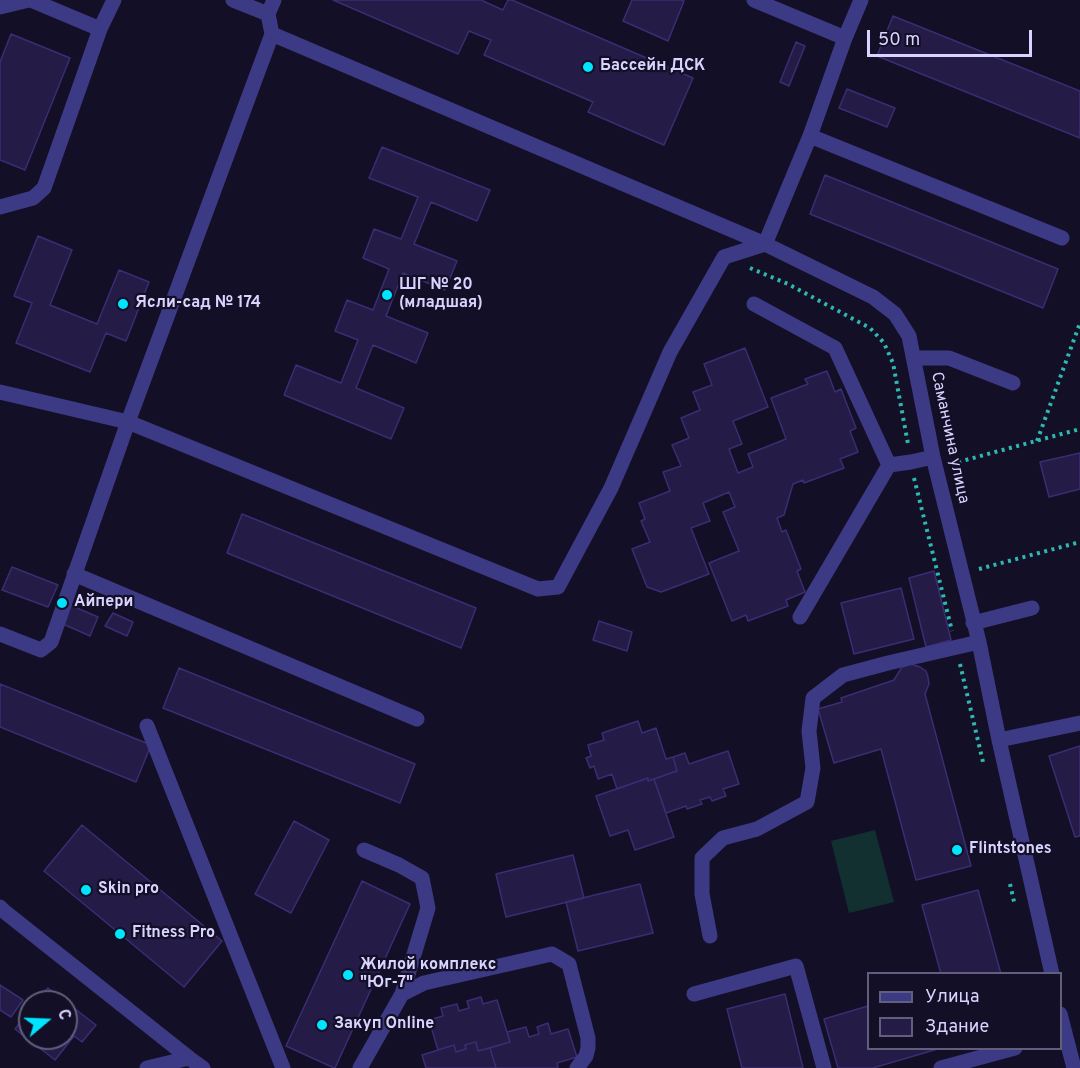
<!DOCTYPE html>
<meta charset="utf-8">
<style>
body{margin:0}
#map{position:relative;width:1080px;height:1068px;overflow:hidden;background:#130f26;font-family:Overpass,sans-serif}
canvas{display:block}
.legend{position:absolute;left:867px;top:972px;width:195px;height:78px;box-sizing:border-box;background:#130f26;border:2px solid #625e7d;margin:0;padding:8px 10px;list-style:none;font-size:18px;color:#d9d4ff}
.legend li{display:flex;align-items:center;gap:12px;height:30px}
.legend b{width:30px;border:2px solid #625e7d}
.north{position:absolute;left:18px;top:990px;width:60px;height:60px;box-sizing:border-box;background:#130f26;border:2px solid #625e7d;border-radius:50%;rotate:71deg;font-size:16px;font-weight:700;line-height:24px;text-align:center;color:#d9d4ff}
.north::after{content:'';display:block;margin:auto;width:21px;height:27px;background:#00e5ff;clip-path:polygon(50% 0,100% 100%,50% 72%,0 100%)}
.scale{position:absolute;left:867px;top:30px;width:165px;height:27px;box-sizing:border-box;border:3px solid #d9d4ff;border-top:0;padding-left:8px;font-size:18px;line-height:21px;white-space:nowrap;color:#d9d4ff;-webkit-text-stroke:4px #130f26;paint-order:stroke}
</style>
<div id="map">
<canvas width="1080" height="1068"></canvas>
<ul class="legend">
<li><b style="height:8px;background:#3d3a85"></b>Улица</li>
<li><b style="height:16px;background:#241b47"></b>Здание</li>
</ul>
<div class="north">С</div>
<div class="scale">50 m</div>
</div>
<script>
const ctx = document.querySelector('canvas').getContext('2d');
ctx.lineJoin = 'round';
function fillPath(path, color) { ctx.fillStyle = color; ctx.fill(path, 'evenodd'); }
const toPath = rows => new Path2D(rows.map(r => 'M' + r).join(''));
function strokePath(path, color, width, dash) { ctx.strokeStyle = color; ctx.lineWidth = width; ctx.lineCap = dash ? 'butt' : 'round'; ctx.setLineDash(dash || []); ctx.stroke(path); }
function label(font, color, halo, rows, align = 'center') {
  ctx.font = font + ' Overpass,sans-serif'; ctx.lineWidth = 4.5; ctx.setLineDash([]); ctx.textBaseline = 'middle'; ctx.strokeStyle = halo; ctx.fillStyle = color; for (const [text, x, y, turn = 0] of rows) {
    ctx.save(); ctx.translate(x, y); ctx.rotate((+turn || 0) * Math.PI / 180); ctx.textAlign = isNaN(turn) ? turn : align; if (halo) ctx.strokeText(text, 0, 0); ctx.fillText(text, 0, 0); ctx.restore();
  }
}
fillPath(toPath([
 [875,830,894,902,849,913,831,841]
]), '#12302f');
const building = toPath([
 [333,0,483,0,483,1,503,10,508,0,512,0,693,78,664,145,588,112,593,102,484,55,491,40,469,31,458,54,333,0],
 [632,0,681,0,684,1,668,41,623,21,632,0],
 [893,16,1080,91,1080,138,877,56,893,16],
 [11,34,70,58,25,170,0,160,0,62,11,34],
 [796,42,805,46,789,86,780,82,796,42],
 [847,89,895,108,887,127,839,108,847,89],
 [382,147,490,190,477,221,431,202,414,244,457,261,445,290,403,273,386,316,428,333,416,363,373,345,356,388,404,408,391,439,284,395,296,365,341,383,358,340,335,331,347,300,373,310,389,269,363,258,374,229,401,239,418,197,369,178,382,147],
 [825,175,1058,269,1043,308,810,214,825,175],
 [38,236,72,250,50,305,97,324,119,270,149,282,126,341,106,333,90,372,16,343,32,303,14,296,38,236],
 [745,348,768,407,733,421,742,444,729,449,738,473,753,467,748,454,786,439,771,398,808,384,805,379,827,371,835,392,841,389,856,428,850,431,858,452,840,459,844,468,804,483,803,480,793,484,784,515,777,518,782,532,786,530,801,569,797,571,805,592,786,600,788,606,748,621,746,615,732,621,709,563,739,551,723,512,735,507,729,492,703,503,710,521,691,528,709,574,661,592,647,587,632,549,650,542,641,521,645,519,639,503,670,491,663,472,681,466,672,445,689,438,681,418,700,410,693,392,712,385,704,364,745,348],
 [1080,453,1080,489,1049,497,1040,462,1080,453],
 [242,514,476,608,461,648,227,553,242,514],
 [12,567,58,585,48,607,2,590,12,567],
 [934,571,951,640,926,647,909,578,934,571],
 [901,588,914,639,854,654,841,603,901,588],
 [70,605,98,617,90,636,63,624,70,605],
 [113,613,133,622,127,636,105,626,113,613],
 [599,621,632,632,627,651,593,640,599,621],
 [911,664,920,667,926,671,928,677,929,684,925,694,971,866,916,880,881,749,834,763,818,709,842,702,841,698,894,680,902,667,911,664],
 [179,668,415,764,400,803,163,708,179,668],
 [0,684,151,745,136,782,0,727,0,684],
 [638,721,642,733,656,728,666,759,673,757,677,771,648,781,648,778,617,789,612,774,598,779,594,766,590,768,586,758,591,756,588,745,604,740,602,733,638,721],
 [1080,746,1080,836,1075,837,1049,756,1080,746],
 [728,751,739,784,723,789,726,796,712,801,710,797,700,800,702,804,687,809,686,806,666,813,654,779,677,771,673,757,685,753,689,764,728,751],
 [648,778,648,781,654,779,674,837,635,850,628,830,610,836,596,796,648,778],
 [294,821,329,840,291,913,255,894,294,821],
 [82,825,222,941,184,987,44,871,82,825],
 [573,855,584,898,506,917,496,874,573,855],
 [362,881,410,904,335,1068,334,1068,286,1046,362,881],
 [640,884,653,933,578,951,566,902,640,884],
 [978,890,1001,974,941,974,922,905,978,890],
 [0,985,23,1000,11,1017,0,1010,0,985],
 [48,988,96,1025,82,1042,74,1036,55,1060,15,1029,30,1010,30,1038,66,1038,66,1002,36,1002,48,988],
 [785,994,803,1068,742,1068,727,1009,785,994],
 [481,997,483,1004,497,1000,510,1042,478,1051,476,1042,465,1045,466,1049,456,1052,454,1045,438,1050,429,1020,443,1016,441,1008,457,1004,459,1011,469,1008,467,1001,481,997],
 [868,1006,868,1048,941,1048,873,1068,838,1068,824,1019,868,1006],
 [548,1023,551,1034,568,1029,577,1057,557,1063,558,1068,496,1068,490,1048,510,1042,507,1032,526,1027,529,1037,539,1034,537,1027,548,1023],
 [476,1042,478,1051,490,1048,496,1068,426,1068,422,1055,454,1045,456,1052,466,1049,465,1045,476,1042]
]);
fillPath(building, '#241b47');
strokePath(building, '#3b2d73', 1.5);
strokePath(toPath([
 [750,268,788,284,870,328,884,343,893,363,908,444],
 [1037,441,1080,323],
 [951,464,1080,429],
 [914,478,952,631],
 [979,569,1080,542],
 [960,664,983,762],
 [1010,884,1015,906]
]), '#2fb8b0', 4, [3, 4.5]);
strokePath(toPath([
 [31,0,100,29],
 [233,0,268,14],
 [754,0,845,38],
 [861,0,845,38,810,136,765,244,873,297,895,314,909,336,933,457,979,642,999,740,1052,974],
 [0,7,29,0],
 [272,34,765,244],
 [810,136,1062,238],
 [0,207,33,198,44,188,100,29,114,0],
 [754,304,835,348,889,465],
 [914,358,949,358,1013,383],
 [0,392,128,422,538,589,558,587,611,488,670,352,724,257,765,244],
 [889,465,911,462,933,457],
 [74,574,417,719],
 [800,617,889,465],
 [973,623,1032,608],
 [0,634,41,650,51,642,128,422,272,34,268,14,274,0],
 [147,726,283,1068],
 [999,740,1080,723],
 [364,850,399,865,422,878,428,908,402,994],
 [0,907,5,912,189,1058,147,1068],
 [710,936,702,894,702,858,723,838,757,829,807,802,813,768,809,731,813,698,843,675,888,663,979,642],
 [694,994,796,966,824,1068],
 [1060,1014,1074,1068],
 [189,1058,203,1068],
 [360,1068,402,994,424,983,552,954,569,964,588,1038,588,1048,586,1056,577,1068],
 [941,1068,1015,1048]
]), '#3d3a85', 15);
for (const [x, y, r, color] of [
 [588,67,6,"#00e5ff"],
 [387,295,6,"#00e5ff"],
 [123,304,6,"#00e5ff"],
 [62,603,6,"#00e5ff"],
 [957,850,6,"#00e5ff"],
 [86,890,6,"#00e5ff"],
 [120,934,6,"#00e5ff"],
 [348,975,6,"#00e5ff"],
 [322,1025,6,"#00e5ff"]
]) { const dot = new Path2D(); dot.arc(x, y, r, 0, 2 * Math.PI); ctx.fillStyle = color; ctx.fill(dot); strokePath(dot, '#130f26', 2); }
label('bold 16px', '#d9d4ff', '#130f26', [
 ["Бассейн ДСК",600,67],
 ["ШГ № 20",399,286],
 ["(младшая)",399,304],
 ["Ясли-сад № 174",135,304],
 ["Айпери",74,603],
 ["Flintstones",969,850],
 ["Skin pro",98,890],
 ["Fitness Pro",132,934],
 ["Жилой комплекс",360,966],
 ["\"Юг-7\"",360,984],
 ["Закуп Online",334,1025]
], 'left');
label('16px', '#d9d4ff', '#130f26', [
 ["Саманчина улица",949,438,78]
]);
</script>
